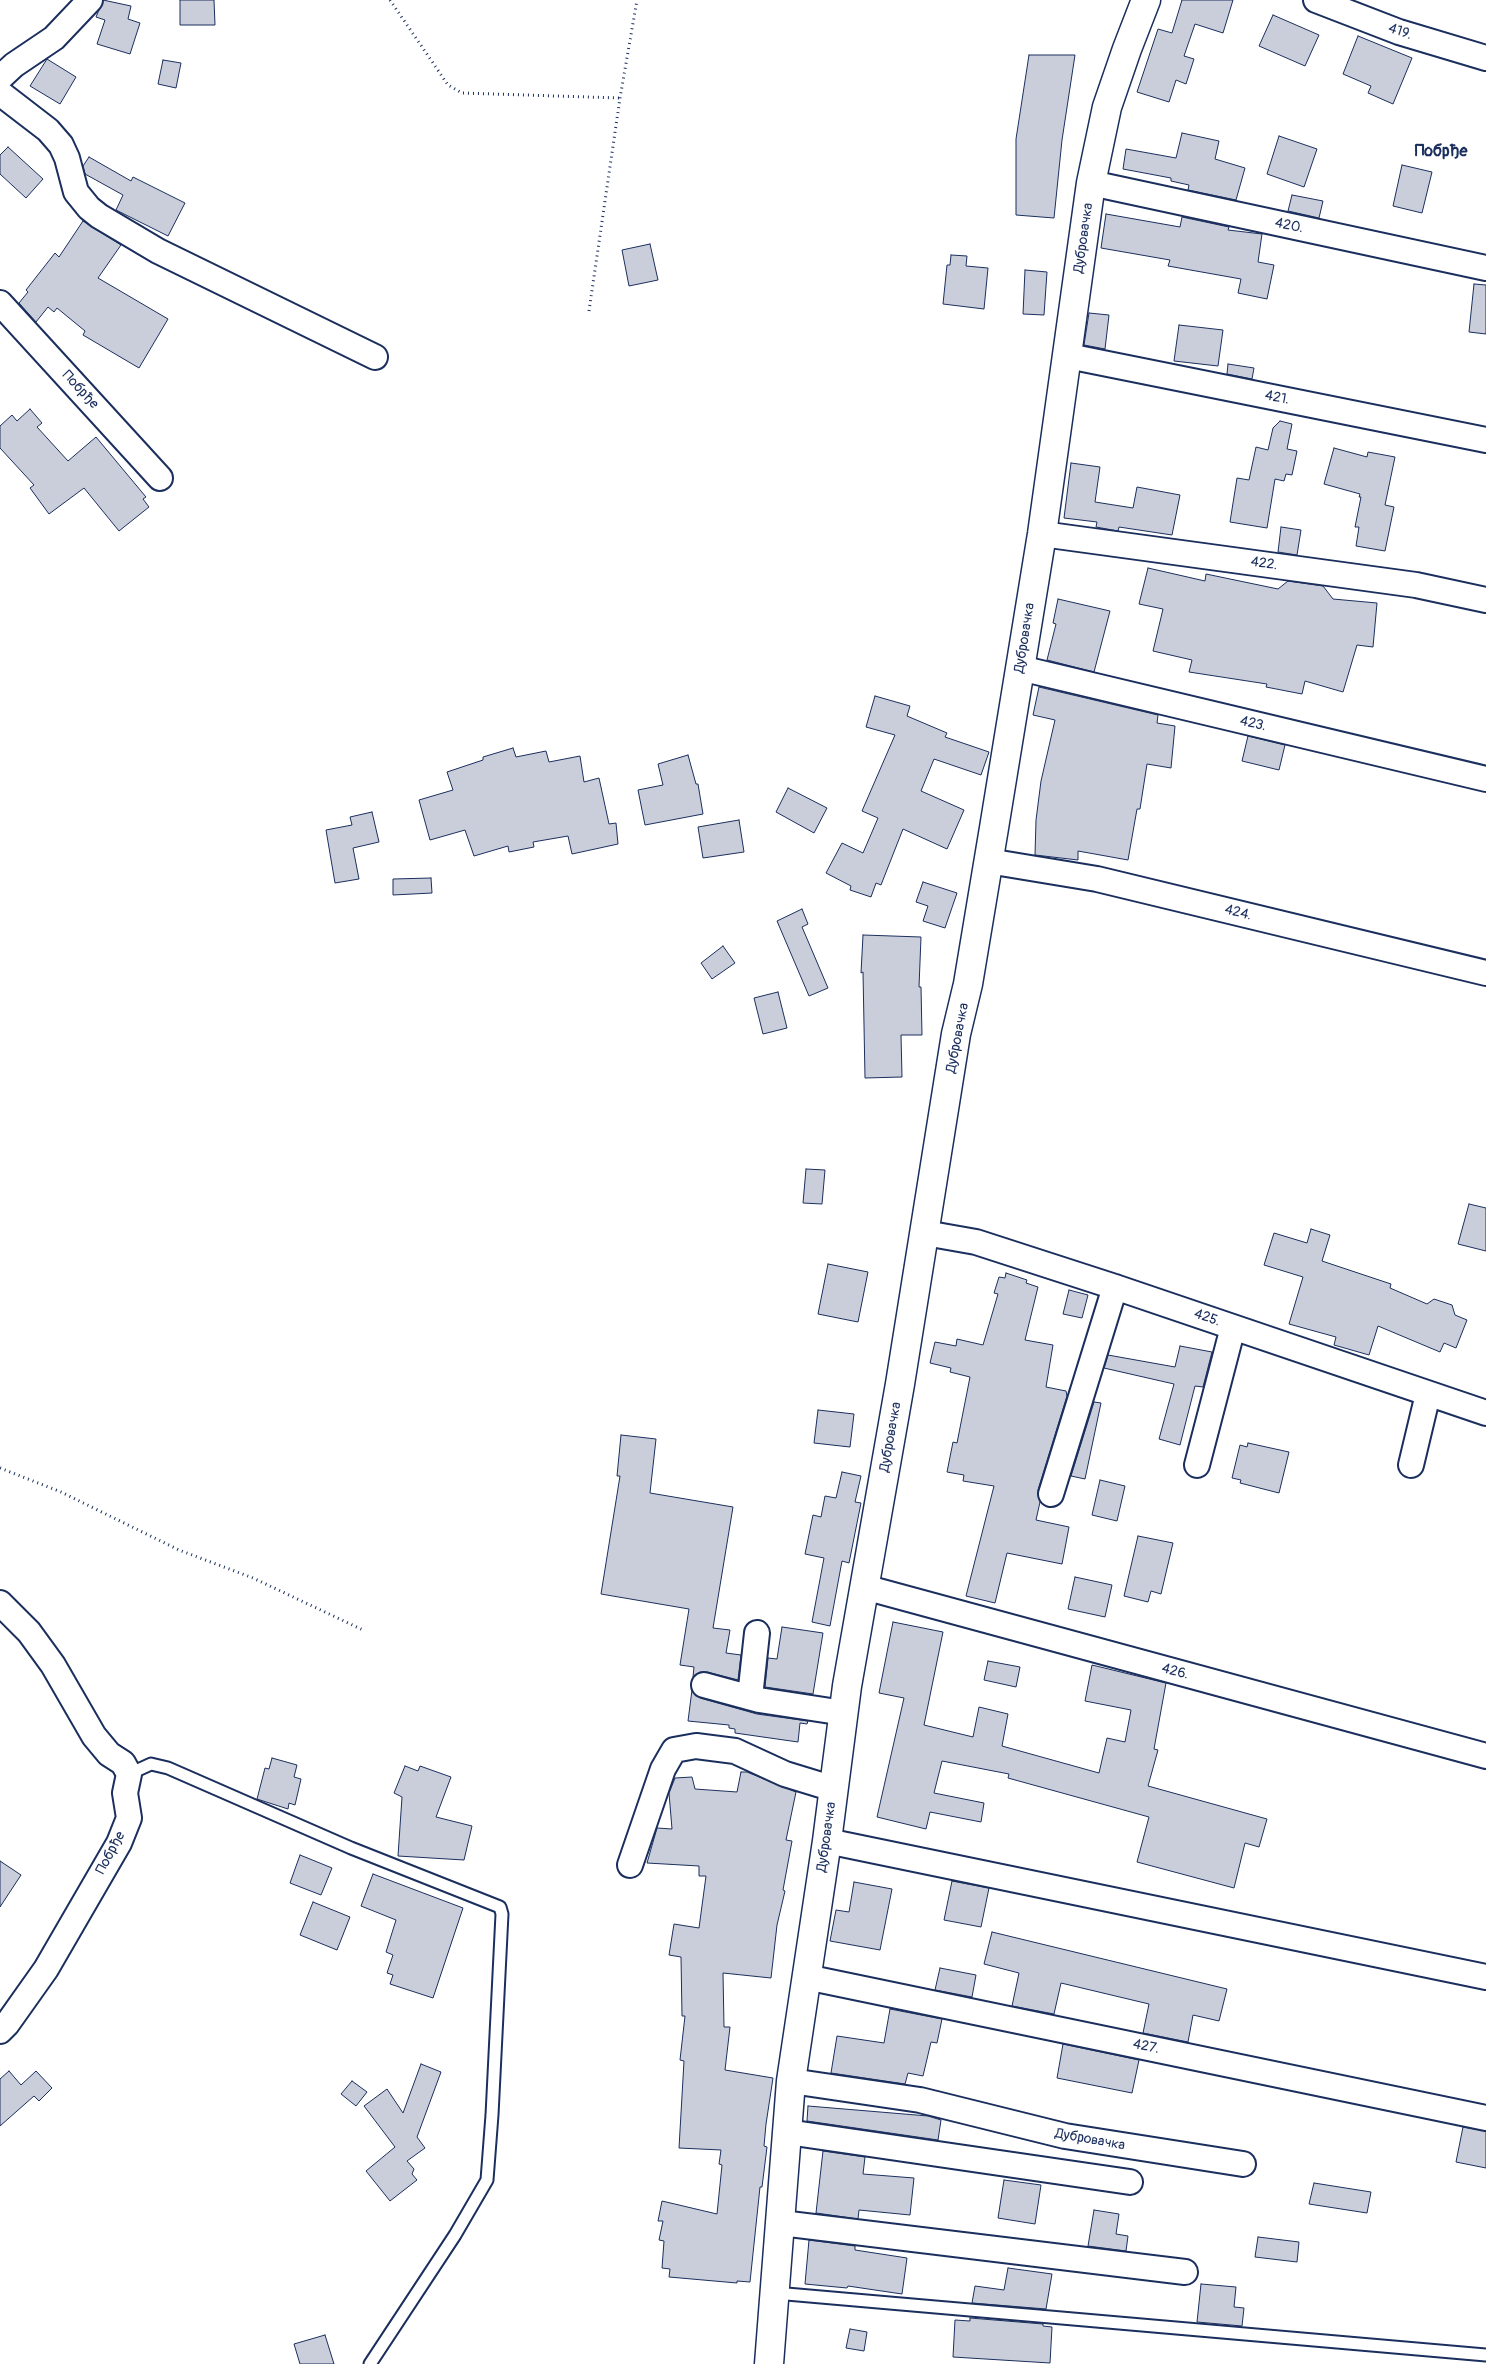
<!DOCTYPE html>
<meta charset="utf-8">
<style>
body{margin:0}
canvas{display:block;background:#fff}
</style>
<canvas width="1486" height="2364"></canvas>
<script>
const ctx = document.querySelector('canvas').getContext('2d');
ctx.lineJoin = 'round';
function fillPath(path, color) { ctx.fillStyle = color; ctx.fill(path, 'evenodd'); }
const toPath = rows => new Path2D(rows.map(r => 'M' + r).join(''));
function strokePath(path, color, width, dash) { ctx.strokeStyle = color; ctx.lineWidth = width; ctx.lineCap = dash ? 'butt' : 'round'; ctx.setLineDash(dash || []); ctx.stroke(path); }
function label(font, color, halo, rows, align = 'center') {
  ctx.font = font + ' Pangolin,sans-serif'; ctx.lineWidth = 4; ctx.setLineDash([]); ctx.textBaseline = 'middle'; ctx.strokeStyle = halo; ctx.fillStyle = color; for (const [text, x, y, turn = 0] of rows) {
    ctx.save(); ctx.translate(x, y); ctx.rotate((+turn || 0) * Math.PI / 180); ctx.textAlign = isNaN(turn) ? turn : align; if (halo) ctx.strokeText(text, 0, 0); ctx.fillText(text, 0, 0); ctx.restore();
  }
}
const building = toPath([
 [103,0,131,6,128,19,140,23,130,54,97,44,105,20,96,17,103,0],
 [180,0,214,0,215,25,180,25,180,0],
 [1182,0,1233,0,1223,33,1195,24,1184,56,1194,59,1186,84,1176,80,1169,102,1137,92,1158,29,1172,33,1182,0],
 [1273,15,1319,35,1305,66,1259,46,1273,15],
 [1358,36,1412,58,1393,104,1368,93,1371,86,1343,74,1358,36],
 [1029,55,1075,55,1062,140,1054,218,1016,215,1016,139,1029,55],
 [47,59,76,77,60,104,30,86,47,59],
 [163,60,181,63,176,88,158,84,163,60],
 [1182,133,1219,141,1215,159,1245,168,1236,200,1188,190,1189,185,1171,181,1171,178,1123,169,1126,149,1176,158,1182,133],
 [1279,136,1317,149,1304,187,1267,174,1279,136],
 [8,147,43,179,26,198,0,174,0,155,8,147],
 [89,157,131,181,133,177,185,203,168,236,116,210,123,195,85,174,83,166,89,157],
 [1402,165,1432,172,1422,213,1393,206,1402,165],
 [1292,195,1323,201,1319,218,1288,211,1292,195],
 [1106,214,1180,227,1182,217,1229,227,1228,230,1262,234,1258,262,1274,265,1267,299,1238,293,1241,279,1168,266,1170,260,1101,248,1106,214],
 [83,221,121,245,98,278,168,319,139,368,83,335,85,331,57,308,54,312,48,307,36,322,19,303,28,292,26,290,55,253,59,257,83,221],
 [650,244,658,280,629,286,622,250,650,244],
 [951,255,967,256,966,266,988,268,984,309,943,304,947,265,950,265,951,255],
 [1025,270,1047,272,1044,315,1023,314,1025,270],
 [1474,284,1486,285,1486,334,1469,332,1474,284],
 [1089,313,1109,315,1105,349,1084,345,1089,313],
 [1179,325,1223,330,1218,366,1174,361,1179,325],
 [1228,364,1254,368,1252,379,1227,374,1228,364],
 [30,409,42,423,37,427,68,461,96,437,146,497,143,499,149,507,119,531,84,488,49,514,30,488,34,485,0,448,0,426,12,415,17,421,30,409],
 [1280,421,1292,424,1287,449,1297,451,1292,475,1286,474,1284,481,1275,479,1267,528,1230,522,1237,478,1249,480,1256,447,1268,450,1273,428,1280,421],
 [1334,448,1367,457,1368,452,1395,457,1385,505,1394,507,1385,551,1356,546,1359,527,1355,527,1361,497,1359,497,1360,494,1324,484,1334,448],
 [1071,463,1100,467,1095,502,1133,508,1137,487,1180,495,1172,535,1119,527,1118,531,1096,527,1097,522,1064,518,1071,463],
 [1281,527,1301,530,1297,555,1278,552,1281,527],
 [1148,568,1205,581,1206,574,1278,589,1288,581,1323,586,1333,599,1377,603,1373,647,1357,645,1343,692,1305,681,1302,694,1266,687,1267,684,1189,672,1192,660,1153,651,1163,609,1139,604,1148,568],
 [1058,599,1110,611,1094,672,1047,660,1056,624,1053,623,1058,599],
 [1039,687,1158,715,1157,723,1175,726,1171,768,1147,764,1140,809,1137,809,1128,860,1078,851,1078,860,1035,855,1036,820,1041,781,1055,720,1033,715,1039,687],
 [875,696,910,706,907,716,947,733,945,737,989,752,981,775,934,759,921,791,964,810,947,849,903,829,881,885,876,883,871,897,850,890,851,886,826,873,842,843,863,853,878,818,862,811,895,735,866,727,875,696],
 [1248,736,1285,745,1279,770,1242,761,1248,736],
 [513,748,516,757,546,751,549,762,580,756,584,782,599,778,609,824,616,823,618,844,572,854,568,836,533,842,534,847,509,852,508,846,474,856,465,830,430,840,419,800,453,790,447,772,483,760,483,757,513,748],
 [688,755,696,784,698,784,703,814,645,825,638,790,663,785,658,764,688,755],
 [788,788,827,808,814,833,776,812,788,788],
 [372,812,379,842,353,848,359,879,335,883,326,830,352,825,350,817,372,812],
 [739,820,744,852,703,858,698,827,739,820],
 [431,878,432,893,393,895,393,879,431,878],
 [923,882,957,893,945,928,923,921,928,906,916,902,923,882],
 [802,909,808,924,802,927,828,988,809,996,777,921,802,909],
 [863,935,921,937,919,987,921,987,922,1035,901,1035,902,1077,865,1078,863,972,861,973,863,935],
 [723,946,735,963,712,979,701,963,723,946],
 [778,992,787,1028,763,1034,754,998,778,992],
 [806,1169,825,1170,822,1204,803,1203,806,1169],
 [1469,1204,1486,1208,1486,1251,1458,1244,1469,1204],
 [1311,1229,1330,1235,1322,1261,1391,1284,1390,1288,1427,1304,1434,1299,1452,1305,1455,1315,1467,1320,1456,1348,1444,1343,1440,1352,1378,1326,1369,1355,1334,1345,1336,1337,1289,1324,1303,1277,1264,1265,1274,1233,1307,1243,1311,1229],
 [828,1264,868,1272,858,1322,818,1314,828,1264],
 [1006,1273,1027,1280,1026,1283,1038,1287,1025,1340,1053,1345,1046,1387,1066,1391,1067,1396,1038,1490,1040,1502,1036,1520,1069,1527,1062,1564,1007,1553,995,1603,966,1596,994,1486,963,1481,964,1475,947,1472,953,1442,957,1443,970,1377,950,1372,951,1368,930,1363,935,1342,956,1346,957,1339,983,1345,998,1294,994,1293,999,1277,1005,1278,1006,1273],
 [1069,1290,1088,1295,1082,1318,1063,1314,1069,1290],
 [1180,1346,1212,1352,1203,1387,1195,1386,1180,1445,1159,1439,1174,1384,1104,1368,1108,1355,1175,1367,1180,1346],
 [1094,1402,1101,1403,1085,1479,1071,1476,1094,1402],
 [818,1410,854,1414,850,1447,814,1443,818,1410],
 [621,1435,656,1439,650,1493,733,1507,713,1628,730,1630,726,1653,741,1655,738,1680,707,1672,700,1672,693,1677,694,1667,680,1665,689,1609,601,1594,620,1476,617,1476,621,1435],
 [1248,1443,1289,1452,1279,1493,1240,1483,1241,1480,1232,1478,1240,1445,1247,1447,1248,1443],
 [842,1472,861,1476,855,1502,861,1503,849,1563,842,1561,830,1626,812,1622,824,1558,805,1554,813,1515,821,1517,825,1496,836,1498,842,1472],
 [1100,1480,1125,1486,1117,1521,1092,1515,1100,1480],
 [1138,1536,1173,1543,1161,1594,1151,1591,1148,1602,1124,1596,1138,1536],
 [1075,1577,1112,1585,1105,1617,1068,1609,1075,1577],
 [893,1622,943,1632,924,1725,973,1737,979,1707,1008,1714,1002,1746,1099,1773,1107,1738,1125,1742,1131,1710,1085,1701,1092,1665,1166,1683,1154,1749,1158,1750,1148,1786,1267,1819,1259,1847,1245,1843,1234,1888,1137,1862,1149,1817,1008,1778,1009,1774,942,1761,934,1793,984,1803,981,1822,930,1812,926,1829,877,1817,904,1698,879,1693,893,1622],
 [782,1627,823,1633,813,1694,765,1687,768,1658,777,1659,782,1627],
 [988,1661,1020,1667,1016,1687,984,1680,988,1661],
 [692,1690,700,1698,757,1714,808,1721,807,1724,800,1723,798,1742,735,1733,735,1729,729,1728,729,1725,688,1721,692,1690],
 [272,1758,297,1765,294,1777,301,1779,295,1805,289,1803,288,1809,257,1799,265,1768,269,1769,272,1758],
 [405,1766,418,1771,420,1766,451,1777,436,1817,472,1826,464,1860,398,1856,402,1797,394,1793,405,1766],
 [741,1772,747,1772,796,1792,786,1840,792,1841,783,1890,785,1891,777,1925,771,1978,723,1973,724,2027,730,2027,725,2070,773,2078,766,2124,764,2146,767,2147,762,2187,760,2187,750,2282,737,2281,737,2283,669,2277,670,2269,662,2268,664,2241,659,2240,663,2221,658,2221,662,2201,717,2214,722,2165,719,2164,721,2150,679,2148,684,2061,680,2060,685,2016,682,2016,681,1957,669,1955,674,1924,699,1928,706,1876,699,1876,699,1866,647,1863,657,1828,672,1829,669,1793,675,1778,692,1777,695,1789,737,1792,741,1772],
 [300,1855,332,1868,321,1895,290,1883,300,1855],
 [0,1861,21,1875,0,1907,0,1861],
 [373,1874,463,1908,433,1998,390,1984,393,1975,387,1973,393,1955,386,1952,396,1920,361,1906,373,1874],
 [952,1881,989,1888,981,1927,944,1920,952,1881],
 [854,1882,892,1889,880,1950,830,1941,836,1910,849,1912,854,1882],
 [313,1902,350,1917,337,1950,300,1935,313,1902],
 [992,1932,1227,1989,1219,2021,1193,2015,1188,2042,1143,2033,1149,2004,1061,1983,1054,2014,1012,2006,1019,1973,984,1964,992,1932],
 [940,1968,976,1975,972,1997,935,1990,940,1968],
 [890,2009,942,2019,937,2043,931,2042,923,2076,908,2073,905,2084,831,2073,837,2036,884,2043,890,2009],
 [1063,2044,1139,2060,1132,2093,1057,2078,1063,2044],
 [421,2064,441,2072,417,2137,425,2148,407,2161,414,2169,412,2174,417,2180,390,2201,366,2171,395,2147,364,2106,387,2089,403,2113,421,2064],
 [9,2071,21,2085,36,2071,52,2088,39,2101,34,2096,0,2126,0,2079,9,2071],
 [352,2081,367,2092,356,2106,341,2094,352,2081],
 [808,2106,928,2116,941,2120,938,2140,807,2121,808,2106],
 [1463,2127,1486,2131,1486,2168,1456,2162,1463,2127],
 [823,2151,865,2157,863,2174,914,2178,910,2215,859,2210,858,2219,816,2213,823,2151],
 [1004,2180,1041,2185,1035,2224,998,2218,1004,2180],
 [1314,2183,1371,2192,1367,2213,1309,2204,1314,2183],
 [1094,2210,1119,2214,1116,2234,1128,2236,1126,2251,1088,2246,1094,2210],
 [1258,2237,1299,2242,1297,2262,1255,2257,1258,2237],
 [809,2240,855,2246,855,2250,907,2258,902,2294,848,2286,847,2288,805,2284,809,2240],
 [1008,2268,1052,2274,1046,2309,972,2303,975,2286,1004,2290,1008,2268],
 [1201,2284,1236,2287,1234,2307,1244,2308,1242,2326,1197,2322,1201,2284],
 [970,2318,1043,2324,1043,2326,1052,2327,1050,2363,953,2357,955,2320,970,2321,970,2318],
 [850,2329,867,2332,864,2351,846,2348,850,2329],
 [325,2335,334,2364,300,2364,294,2344,325,2335]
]);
fillPath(building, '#caceda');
strokePath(building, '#1b2f5e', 1);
const lane = toPath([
 [129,1774,151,1764,168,1768,351,1848,500,1907,502,1914,492,2115,487,2180,455,2235,370,2364],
 [775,2293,1486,2355]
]);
const street = toPath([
 [1316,0,1399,32,1486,58],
 [0,78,14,65,54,38,90,0],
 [0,93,48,130,61,145,67,158,76,192,89,208,99,216,158,251,375,357],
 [1091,183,1486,268],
 [0,303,160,478],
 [1068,356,1486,440],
 [1042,534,1416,585,1486,600],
 [1020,668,1486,779],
 [988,861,1097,879,1486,973],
 [925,1233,976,1242,1115,1287,1486,1413],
 [1197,1465,1233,1327],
 [1411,1465,1428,1394],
 [1051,1494,1115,1287],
 [864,1587,1486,1756],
 [0,1603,29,1632,53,1665,94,1736,109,1754,123,1763,129,1774,125,1793,129,1818,119,1843,46,1969,7,2024,0,2031],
 [704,1685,759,1700,844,1713],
 [750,1697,757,1633],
 [827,1841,1486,1977],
 [630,1865,663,1769,674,1750,696,1746,735,1751,785,1774,834,1789],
 [806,1977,1486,2118],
 [791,2081,920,2100,1065,2136,1243,2164],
 [787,2132,1130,2182],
 [781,2223,1185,2272]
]);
const primary = toPath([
 [769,2364,791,2081,827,1841,847,1686,900,1384,956,1034,968,984,994,828,1042,534,1091,183,1107,107,1127,49,1146,0]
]);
strokePath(lane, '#1b2f5e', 15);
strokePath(street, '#1b2f5e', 28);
strokePath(primary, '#1b2f5e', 31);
strokePath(toPath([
 [390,0,448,85,462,93,620,98],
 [589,311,620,98,637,0],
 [0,1468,61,1492,179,1550,253,1578,363,1630]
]), '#1b2f5e', 3, [1, 4]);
strokePath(lane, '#fff', 11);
strokePath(street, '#fff', 24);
strokePath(primary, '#fff', 28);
label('14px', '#1b2f5e', '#fff', [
 ["419.",1400,32,19],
 ["420.",1289,226,12],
 ["Дубровачка",1084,238,-82],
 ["Побрђе",80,390,47],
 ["421.",1277,398,11],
 ["422.",1264,564,8],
 ["Дубровачка",1025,638,-81],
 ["423.",1253,724,13],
 ["424.",1238,913,14],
 ["Дубровачка",958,1038,-79],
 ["425.",1207,1318,19],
 ["Дубровачка",891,1437,-80],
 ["426.",1175,1672,15],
 ["Дубровачка",827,1837,-82],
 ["Побрђе",111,1853,-62],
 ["427.",1146,2047,12],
 ["Дубровачка",1090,2140,10]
]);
label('bold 16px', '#1b2f5e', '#fff', [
 ["Побрђе",1441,152]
]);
</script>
